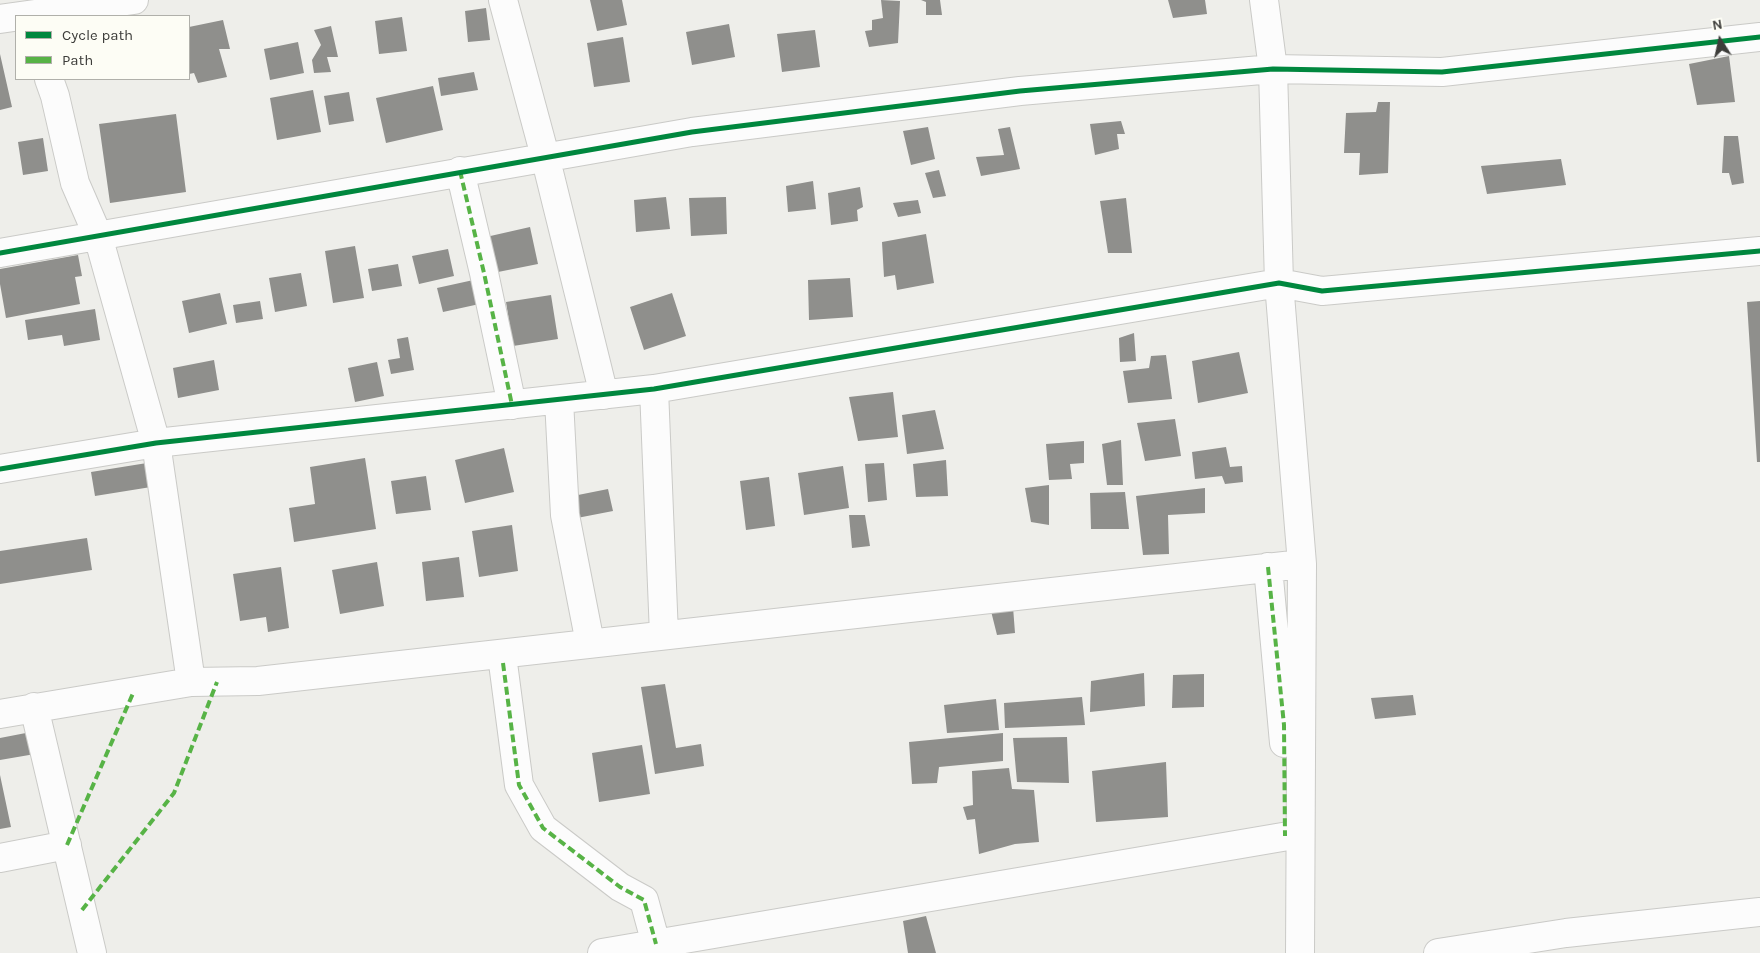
<!DOCTYPE html>
<style>
body{margin:0}
#map{position:relative;width:1760px;height:953px;overflow:hidden;background:#eeeeea;font-family:Karla,sans-serif}
canvas{display:block}
.legend{position:absolute;left:15px;top:15px;width:175px;height:65px;box-sizing:border-box;background:#fdfdf5;border:1px solid #b0b0aa;margin:0;padding:6px 9px;list-style:none;font-size:15px;color:#3d3d3a}
.legend li{display:flex;align-items:center;gap:10px;height:25px}
.legend b{width:25px;border:1px solid #b0b0aa}
.north{position:absolute;left:1695px;top:15px;width:50px;height:50px;-webkit-text-stroke:4px #fdfdf5;paint-order:stroke;rotate:350deg;font-size:14px;font-weight:700;line-height:20px;text-align:center;color:#3d3d3a}
.north::after{content:'';display:block;margin:auto;width:18px;height:22px;background:#3d3d3a;clip-path:polygon(50% 0,100% 100%,50% 72%,0 100%)}
</style>
<div id="map">
<canvas width="1760" height="953"></canvas>
<ul class="legend">
<li><b style="height:6px;background:#00873e"></b>Cycle path</li>
<li><b style="height:6px;background:#57b346"></b>Path</li>
</ul>
<div class="north">N</div>
</div>
<script>
const ctx = document.querySelector('canvas').getContext('2d');
ctx.lineJoin = 'round';
function fillPath(path, color) { ctx.fillStyle = color; ctx.fill(path, 'evenodd'); }
const toPath = rows => new Path2D(rows.map(r => 'M' + r).join(''));
function strokePath(path, color, width, dash) { ctx.strokeStyle = color; ctx.lineWidth = width; ctx.lineCap = dash ? 'butt' : 'round'; ctx.setLineDash(dash || []); ctx.stroke(path); }
fillPath(toPath([
 [590,0,622,0,627,25,597,31],
 [881,0,900,1,898,43,869,47,865,31,872,30,872,20,883,18],
 [921,0,940,0,942,15,926,15,926,2],
 [1168,0,1205,0,1207,14,1173,18],
 [486,8,490,40,468,42,465,11],
 [402,17,407,51,379,54,375,21],
 [223,20,230,49,219,49,227,77,198,83,194,73,189,74,189,27],
 [729,24,735,57,692,65,686,32],
 [331,26,338,57,327,57,331,72,314,73,312,60,321,45,314,30],
 [815,30,820,67,782,72,777,34],
 [623,37,630,82,594,87,587,43],
 [298,42,304,73,270,80,264,49],
 [0,54,12,107,0,110],
 [1729,56,1735,102,1697,105,1689,64],
 [474,72,478,90,441,96,438,78],
 [433,86,443,130,386,143,376,98],
 [313,90,321,132,277,140,270,98],
 [349,92,354,121,329,125,324,96],
 [1378,102,1390,102,1388,173,1359,175,1360,153,1344,153,1346,113,1376,112],
 [176,114,186,192,110,203,99,124],
 [1121,121,1125,134,1117,134,1119,149,1095,155,1090,124],
 [928,127,935,159,911,165,903,131],
 [1010,127,1020,169,981,176,976,157,1004,155,998,129],
 [1724,136,1738,136,1744,183,1732,185,1729,173,1722,173],
 [43,138,48,171,23,175,18,142],
 [1561,159,1566,185,1487,194,1481,166],
 [939,170,946,196,933,198,925,173],
 [813,181,816,209,788,212,786,186],
 [860,187,863,207,857,210,858,221,831,225,828,193],
 [666,197,670,229,636,232,634,200],
 [726,197,727,234,691,236,689,198],
 [1126,198,1132,253,1108,253,1100,201],
 [918,200,921,213,898,217,893,203],
 [530,227,538,264,493,273,486,237],
 [926,234,934,283,897,290,895,275,884,277,882,242],
 [355,246,364,298,333,303,325,251],
 [448,249,454,276,419,284,412,256],
 [78,255,82,276,75,277,80,304,6,318,0,284,0,269],
 [398,264,402,286,372,291,368,269],
 [301,273,307,306,275,312,269,278],
 [850,278,853,317,809,320,808,280],
 [478,279,484,303,443,312,437,288],
 [220,293,227,324,189,333,182,301],
 [672,293,686,336,644,350,630,307],
 [551,295,558,339,513,346,506,302],
 [260,301,263,319,236,323,233,305],
 [1760,301,1760,462,1757,462,1747,302],
 [95,309,100,340,64,346,62,335,28,340,25,320],
 [1134,333,1136,361,1120,362,1119,338],
 [408,337,414,370,391,374,388,360,400,358,397,339],
 [1239,352,1248,393,1198,403,1192,361],
 [1166,355,1172,399,1128,403,1123,371,1149,368,1151,356],
 [214,360,219,390,178,398,173,368],
 [377,362,384,396,355,402,348,368],
 [893,392,898,437,858,441,849,397],
 [935,410,944,449,907,454,902,415],
 [1175,419,1181,456,1145,461,1137,423],
 [1121,440,1123,485,1107,485,1102,444],
 [1084,441,1084,463,1070,464,1072,479,1049,480,1046,444],
 [1226,447,1230,467,1242,466,1243,482,1225,484,1222,476,1195,479,1192,452],
 [504,448,514,492,465,503,455,460],
 [365,458,376,529,294,542,289,508,315,504,310,467],
 [946,460,948,496,916,497,913,464],
 [147,463,151,487,95,496,91,472],
 [884,463,887,500,868,502,865,464],
 [843,466,849,508,804,515,798,473],
 [426,476,431,510,396,514,391,481],
 [769,477,775,526,746,530,740,481],
 [1049,485,1049,525,1031,522,1025,488],
 [1205,488,1205,513,1168,515,1169,554,1143,555,1136,496],
 [608,489,613,511,577,518,573,496],
 [1125,492,1129,529,1091,529,1090,493],
 [849,515,865,515,870,546,852,548],
 [512,525,518,571,479,577,472,531],
 [87,538,92,570,0,584,0,551],
 [459,557,464,597,426,601,422,562],
 [377,562,384,606,340,614,332,570],
 [281,567,289,628,268,632,266,617,240,621,233,574],
 [1013,607,1015,633,997,635,991,611],
 [1144,673,1145,706,1090,712,1091,681],
 [1204,674,1204,707,1172,708,1173,675],
 [665,684,676,748,701,744,704,766,655,774,641,687],
 [1413,695,1416,715,1375,719,1371,698],
 [1082,697,1085,725,1005,728,1004,703],
 [996,699,999,730,947,733,944,705],
 [31,732,35,754,0,760,0,738],
 [1003,733,1003,761,939,767,937,783,912,784,909,742],
 [1067,737,1069,783,1017,782,1013,738],
 [642,745,650,794,599,802,592,753],
 [1166,762,1168,817,1096,822,1092,771],
 [1009,768,1012,789,1034,790,1039,842,1015,844,979,854,975,819,967,820,963,807,973,805,972,771],
 [0,775,11,827,0,829],
 [926,916,936,953,908,953,903,921]
]), '#8f8f8c');
const street = toPath([
 [503,0,545,156,604,395],
 [1264,0,1273,69,1279,283,1302,564,1300,953],
 [0,19,134,0],
 [49,79,55,96,75,183,98,236,156,443,191,682],
 [460,171,484,273,512,405],
 [0,253,692,132,1020,91,1273,69,1442,72,1760,37],
 [654,389,664,635],
 [559,400,565,515,590,643],
 [0,469,156,443,654,389,1279,283,1322,291,1760,251],
 [1268,567,1284,743],
 [503,663,519,785,543,828,620,887,644,900,656,944],
 [34,707,92,953],
 [0,714,191,682,258,681,1302,564],
 [0,858,67,845],
 [602,953,1300,834],
 [1438,953,1566,933,1760,912]
]);
strokePath(street, '#cacac7', 30);
strokePath(street, '#fcfcfc', 28);
strokePath(toPath([
 [460,171,484,273,512,405],
 [1268,567,1284,725,1285,836],
 [503,663,519,785,543,828,620,887,644,900,656,944],
 [67,845,134,691],
 [82,910,174,793,217,682]
]), '#57b346', 4, [8, 4]);
strokePath(toPath([
 [0,253,692,132,1020,91,1273,69,1442,72,1760,37],
 [0,469,156,443,654,389,1279,283,1322,291,1760,251]
]), '#00873e', 5);
</script>
